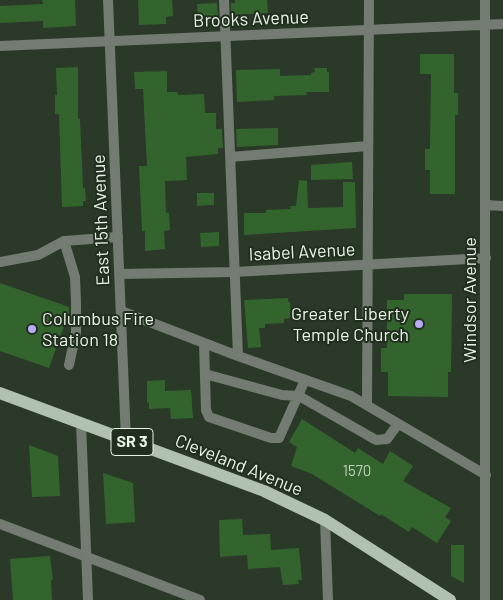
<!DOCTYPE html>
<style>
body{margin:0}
canvas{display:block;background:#2a3928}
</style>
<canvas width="503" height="600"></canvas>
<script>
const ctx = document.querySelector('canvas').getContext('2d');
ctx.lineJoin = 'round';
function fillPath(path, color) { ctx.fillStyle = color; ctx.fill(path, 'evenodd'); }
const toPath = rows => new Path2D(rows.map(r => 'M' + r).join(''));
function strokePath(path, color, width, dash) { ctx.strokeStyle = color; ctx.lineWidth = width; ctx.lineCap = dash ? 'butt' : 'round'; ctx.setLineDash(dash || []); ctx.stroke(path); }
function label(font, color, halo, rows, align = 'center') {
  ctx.font = font + ' Barlow,sans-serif'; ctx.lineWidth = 4; ctx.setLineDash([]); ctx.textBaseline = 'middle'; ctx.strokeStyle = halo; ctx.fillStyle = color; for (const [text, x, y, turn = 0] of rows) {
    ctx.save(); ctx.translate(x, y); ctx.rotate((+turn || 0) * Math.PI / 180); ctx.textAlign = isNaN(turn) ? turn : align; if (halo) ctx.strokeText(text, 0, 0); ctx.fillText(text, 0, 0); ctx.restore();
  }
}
fillPath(toPath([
 [42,0,75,0,76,26,43,28,43,21,0,23,0,6,43,4],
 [138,0,172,0,173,16,166,17,166,24,139,25],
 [235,0,267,0,268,13,231,15,231,3,235,3],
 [217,3,218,16,215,17,216,22,198,23,197,4],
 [420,54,454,54,454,93,458,93,458,115,455,115,455,194,430,194,430,170,425,170,425,149,430,149,431,74,420,74],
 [78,67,78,119,80,119,83,188,85,188,86,201,83,201,83,206,62,207,59,114,55,114,55,95,57,95,56,68],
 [314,68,327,68,327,72,329,72,329,92,306,92,307,95,274,96,274,100,237,102,236,70,280,69,280,76,311,75,311,73,315,72],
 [167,71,167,92,177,92,178,95,204,94,205,113,216,113,216,129,222,129,223,148,218,148,218,154,186,157,187,180,165,181,166,213,169,213,170,230,164,231,165,249,145,251,145,231,142,231,139,166,147,166,143,89,135,89,134,72],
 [278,128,278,145,237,147,236,129],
 [352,162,353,179,311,180,311,165],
 [299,180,307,181,308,208,343,207,343,182,355,182,356,228,244,235,244,213,266,213,266,210,291,209,290,206,296,206],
 [197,193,214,193,214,205,197,206],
 [219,232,219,246,201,247,200,233],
 [0,283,69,307,69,312,49,368,0,351],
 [404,294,452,294,451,372,448,372,448,397,388,396,388,372,381,372,381,348,387,348,387,300,404,300],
 [288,298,288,302,290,302,291,318,284,319,284,323,265,324,265,328,259,328,261,347,248,348,244,300],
 [165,380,165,391,191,390,193,418,171,419,170,408,149,409,149,402,147,403,147,381],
 [302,419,355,453,358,448,383,464,390,451,413,466,403,481,451,508,445,517,451,521,437,543,412,527,409,532,381,514,380,516,312,474,291,466,297,447,289,442],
 [29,445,58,456,60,496,32,497],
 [103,473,133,483,135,522,106,524],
 [242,519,243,535,270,534,271,550,299,548,302,580,298,580,299,584,283,585,280,567,248,569,247,555,220,557,219,520],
 [451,545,464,545,464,583,451,576],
 [50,556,53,580,51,580,52,600,13,600,10,559]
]), '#33642e');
strokePath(toPath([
 [224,0,238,356],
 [230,157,368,146],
 [64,241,75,277,76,302,76,332,69,365],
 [0,262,38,255,64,241,118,237],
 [121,311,238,356,351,396,486,475],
 [204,343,206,410,209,417,271,438,279,438,305,380],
 [205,374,282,395,299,396,376,440,387,439,398,424],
 [367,405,369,0],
 [0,524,200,600]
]), '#737b72', 10);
strokePath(toPath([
 [108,0,126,440],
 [0,46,503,24],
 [486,205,503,206],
 [119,274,235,272,486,258],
 [81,423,88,600],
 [325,520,328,600],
 [485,600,485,0]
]), '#737b72', 10);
strokePath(toPath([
 [0,393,264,491,325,520,450,600]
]), '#b1c1af', 12);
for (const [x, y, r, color] of [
 [419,324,5,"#b9abf7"],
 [32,329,5,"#b9abf7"]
]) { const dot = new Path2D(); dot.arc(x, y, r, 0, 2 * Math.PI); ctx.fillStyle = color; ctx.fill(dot); strokePath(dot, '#202f1e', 2); }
label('15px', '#bccfba', null, [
 ["1570",357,471]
]);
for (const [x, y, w] of [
 [132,442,42]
]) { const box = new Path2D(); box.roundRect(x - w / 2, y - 13.5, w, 27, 4); ctx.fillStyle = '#202f1e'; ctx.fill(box); strokePath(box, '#e9f3e8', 1); }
label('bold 16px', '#e9f3e8', null, [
 ["SR 3",132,442]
]);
label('18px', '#e9f3e8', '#202f1e', [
 ["Brooks Avenue",251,19,-2],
 ["East 15th Avenue",101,220,-92],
 ["Isabel Avenue",302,252,-3],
 ["Windsor Avenue",470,300,-90],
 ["Cleveland Avenue",239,465,22]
]);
label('18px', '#e9f3e8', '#202f1e', [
 ["Greater Liberty",409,314],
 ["Temple Church",409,335],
 ["Columbus Fire",42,319,"left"],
 ["Station 18",42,340,"left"]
], 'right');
</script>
